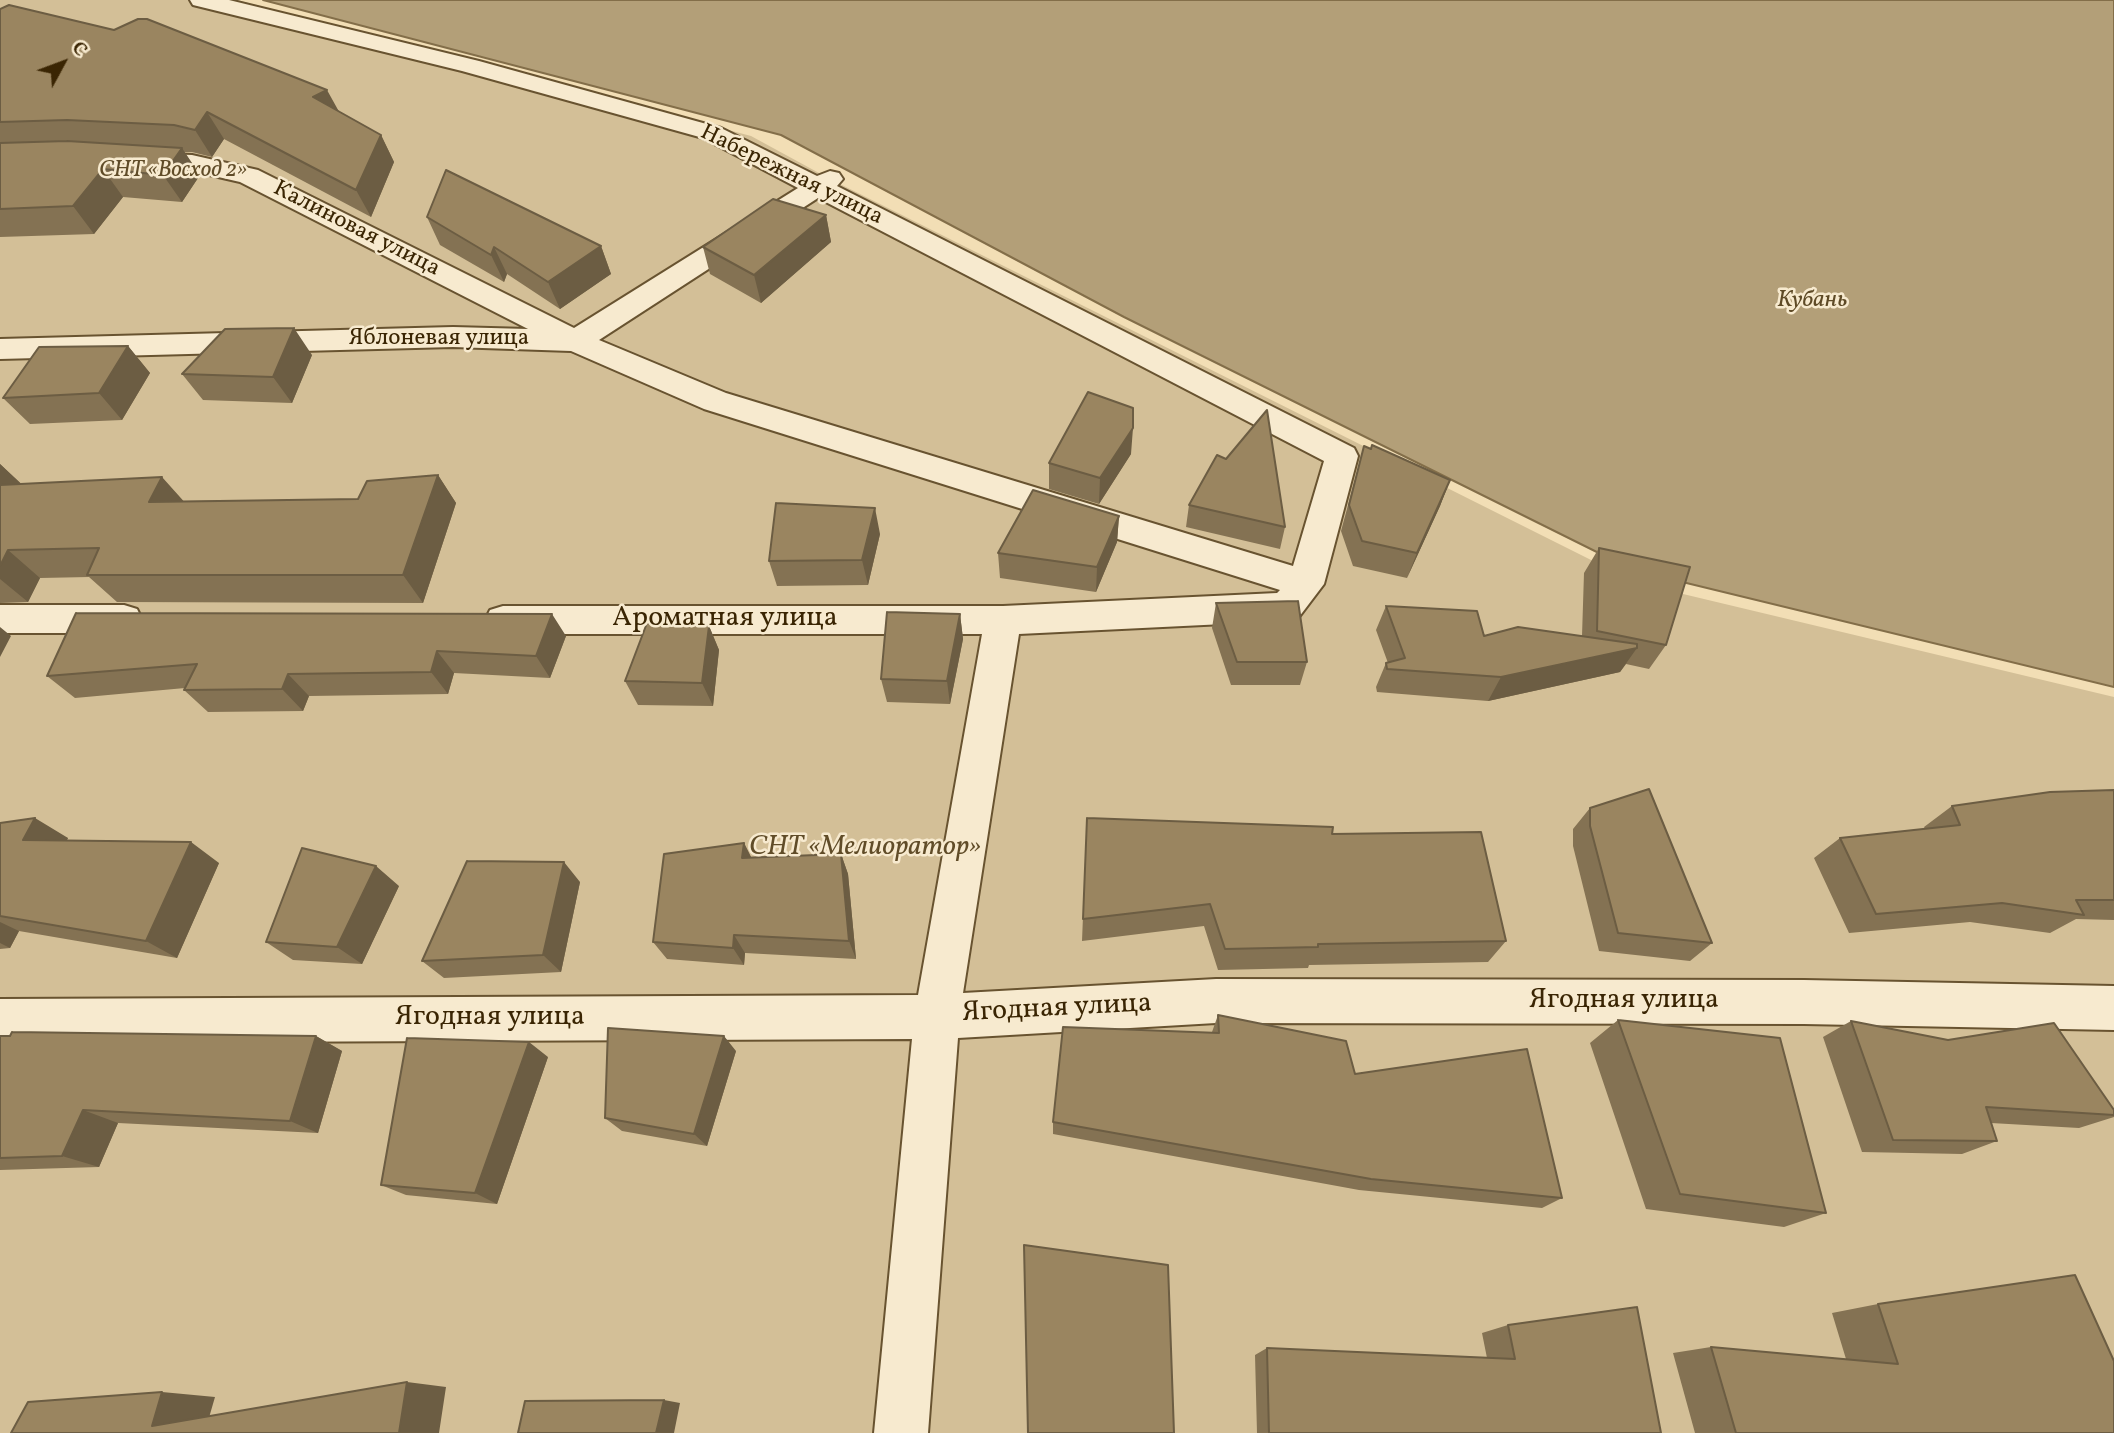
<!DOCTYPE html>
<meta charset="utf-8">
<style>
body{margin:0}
#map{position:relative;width:2114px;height:1433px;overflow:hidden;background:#f2deb5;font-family:Vollkorn,serif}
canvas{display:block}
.north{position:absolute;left:28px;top:28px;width:70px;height:70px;-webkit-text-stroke:5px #f7eacf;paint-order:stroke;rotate:49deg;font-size:19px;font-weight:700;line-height:28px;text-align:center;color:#3a2503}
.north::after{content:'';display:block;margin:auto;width:24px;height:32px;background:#3a2503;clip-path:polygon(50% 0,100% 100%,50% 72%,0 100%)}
</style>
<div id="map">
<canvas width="2114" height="1433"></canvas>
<div class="north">С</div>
</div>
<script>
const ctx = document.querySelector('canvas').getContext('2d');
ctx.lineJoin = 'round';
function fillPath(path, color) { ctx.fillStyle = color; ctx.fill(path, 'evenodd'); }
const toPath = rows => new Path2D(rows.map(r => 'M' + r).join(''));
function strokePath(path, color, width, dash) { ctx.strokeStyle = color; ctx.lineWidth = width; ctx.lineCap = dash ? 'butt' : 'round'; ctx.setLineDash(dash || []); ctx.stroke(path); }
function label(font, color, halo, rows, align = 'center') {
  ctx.font = font + ' Vollkorn,serif'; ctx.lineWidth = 5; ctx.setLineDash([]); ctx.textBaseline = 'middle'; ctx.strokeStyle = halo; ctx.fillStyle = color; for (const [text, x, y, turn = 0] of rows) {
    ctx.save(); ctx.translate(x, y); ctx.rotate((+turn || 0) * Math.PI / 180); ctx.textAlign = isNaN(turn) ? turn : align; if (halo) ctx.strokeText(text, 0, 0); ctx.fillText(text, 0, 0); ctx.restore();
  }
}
fillPath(toPath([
 [0,0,237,0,751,136,830,179,1637,583,2114,697,2114,1433,0,1433]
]), '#d3bf97');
const water = toPath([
 [263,0,2114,0,2114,687,1633,570,1124,317,781,135,263,0]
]);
fillPath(water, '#b39f78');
strokePath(water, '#836e49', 2);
const minor = toPath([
 [190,0,229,0,479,61,721,128,817,176,830,171,839,173,843,179,837,186,1354,448,1358,456,1324,584,1299,617,1286,621,1019,634,963,993,1216,979,1804,980,2114,986,2114,1030,1804,1024,1216,1023,958,1038,928,1433,874,1433,912,1039,0,1043,0,999,918,995,982,634,503,634,490,630,485,620,490,610,503,606,1003,606,1277,593,1280,590,704,409,571,351,453,347,0,359,0,339,453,327,528,329,240,182,192,171,130,167,126,161,130,155,139,153,192,155,258,170,574,328,798,188,703,138,462,71,193,5,190,0],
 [818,198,1324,461,1293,566,726,393,599,340,818,198],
 [0,605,124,605,137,609,142,619,137,629,124,633,0,633,0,605]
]);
strokePath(minor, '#685330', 4);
fillPath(minor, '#f7eacf');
fillPath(toPath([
 [0,9,338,111,381,135,394,162,371,217,224,139,212,157,192,152,184,152,200,175,182,202,123,197,94,234,0,237],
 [826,215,831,242,761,303,710,274,703,247],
 [427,217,601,246,611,274,560,309,507,274,504,282,440,245],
 [128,346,150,373,122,420,30,424,3,398],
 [312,355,292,403,203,400,182,374],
 [1364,446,1450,480,1440,506,1407,578,1353,566,1341,531],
 [1131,454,1099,504,1049,489,1049,463],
 [0,464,21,484,183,501,358,499,438,475,456,503,423,603,117,602,89,577,40,578,28,602,0,603],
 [1189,505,1285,527,1280,549,1186,527],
 [1119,516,1117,542,1096,592,1000,578,998,553],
 [880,534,868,585,777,586,769,561],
 [1599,548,1666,645,1649,669,1626,664,1620,672,1488,701,1377,692,1376,687,1386,663,1388,663,1376,630,1386,606,1484,636,1582,636,1584,573],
 [1216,603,1307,662,1300,685,1231,685,1212,628],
 [76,613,566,636,550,678,454,673,448,694,309,696,303,711,208,712,184,690,185,688,75,698,47,676],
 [960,614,963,639,950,704,887,702,881,679],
 [709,626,719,650,713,706,638,705,625,681],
 [2114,790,2114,920,2076,919,2050,933,1970,922,1849,933,1814,858,1840,838,1925,829,1924,827,1952,806],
 [1590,808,1712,943,1690,961,1599,951,1573,846,1573,829],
 [1087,818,1332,834,1506,941,1488,962,1309,965,1308,968,1218,970,1204,926,1082,941],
 [0,823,68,838,67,840,219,863,177,958,19,931,10,948,0,949],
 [744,843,751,857,841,854,848,874,856,959,745,953,744,965,667,959,653,942],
 [580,882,561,972,444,978,422,961],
 [399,886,362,964,293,960,266,942],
 [1218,1015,1355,1074,1562,1198,1542,1208,1359,1190,1053,1134,1053,1122,1212,1032],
 [1618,1020,1826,1213,1784,1227,1646,1209,1590,1043],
 [1851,1021,2114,1110,2114,1117,2079,1128,1991,1123,1997,1141,1962,1154,1862,1152,1823,1037],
 [0,1036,316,1036,342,1051,318,1133,118,1123,99,1167,0,1170],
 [736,1051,707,1146,622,1131,605,1118],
 [548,1057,497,1204,406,1195,381,1185],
 [1878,1304,2114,1433,1695,1433,1673,1353,1711,1347,1846,1359,1832,1313],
 [1508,1325,1661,1433,1257,1433,1255,1355,1267,1348,1487,1358,1482,1333]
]), '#847253');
fillPath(toPath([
 [327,90,342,117,313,97],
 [207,112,224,139,212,157,195,130],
 [381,135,394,162,371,217,356,190],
 [182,148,200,175,182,202,163,175],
 [103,169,123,197,94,234,73,206],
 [826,215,831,242,761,303,754,275],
 [601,246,611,274,560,309,548,282],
 [494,247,507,274,504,282,491,255],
 [294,328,312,355,292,403,273,377],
 [128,346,150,373,122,420,99,393],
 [1133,428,1131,454,1099,504,1100,478],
 [0,464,29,491,0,500],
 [438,475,456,503,423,603,403,575],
 [162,477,188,506,149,502],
 [1450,480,1440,506,1407,578,1417,553],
 [875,508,880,534,868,585,862,560],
 [1119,516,1117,542,1096,592,1097,567],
 [8,550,40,578,28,602,0,579,0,566],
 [552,614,566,636,550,678,536,656],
 [960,614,963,639,950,704,947,681],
 [709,626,719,650,713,706,702,683],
 [0,627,11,636,0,657],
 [1637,648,1620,672,1488,701,1501,677],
 [437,651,454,673,448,694,431,672],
 [288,674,309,696,303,711,282,689],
 [35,818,68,838,56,860,23,840],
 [191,842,219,863,177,958,146,941],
 [744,843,754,863,742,858],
 [841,854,848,874,856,959,849,941],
 [564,862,580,882,561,972,543,955],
 [376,866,399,886,362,964,337,947],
 [0,922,19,931,10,948,0,943],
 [734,935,745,953,744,965,733,948],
 [316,1036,342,1051,318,1133,290,1121],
 [724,1036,736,1051,707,1146,694,1134],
 [529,1042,548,1057,497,1204,475,1193],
 [83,1110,118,1123,99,1167,62,1156],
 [407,1382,446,1387,439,1433,399,1433],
 [162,1392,215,1397,206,1428,152,1426],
 [664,1400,680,1403,674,1433,656,1433]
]), '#6c5d43');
const building = toPath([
 [9,5,114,30,138,19,147,19,327,90,313,97,381,135,356,190,207,112,195,130,174,125,67,120,0,122,0,9,9,5],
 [67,141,182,148,163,175,103,169,73,206,0,209,0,143,67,141],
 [446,170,601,246,548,282,494,247,491,255,427,217,446,170],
 [773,199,826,215,754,275,703,247,773,199],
 [294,328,273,377,182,374,225,329,294,328],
 [128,346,99,393,3,398,39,347,128,346],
 [1088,392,1133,408,1133,428,1100,478,1049,463,1088,392],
 [1267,410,1285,527,1189,505,1217,455,1226,459,1267,410],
 [1372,445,1450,480,1417,553,1362,541,1349,505,1364,446,1371,449,1372,445],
 [438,475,403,575,87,575,99,548,8,550,0,566,0,485,162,477,149,502,358,499,367,481,438,475],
 [1033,490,1119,516,1097,567,998,553,1033,490],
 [776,503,875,508,862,560,769,561,776,503],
 [1599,548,1690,567,1666,645,1597,631,1599,548],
 [1298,601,1307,662,1237,662,1216,603,1298,601],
 [1386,606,1477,611,1484,636,1518,627,1637,644,1637,648,1501,677,1387,669,1386,663,1405,658,1386,606],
 [887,612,960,614,947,681,881,679,887,612],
 [76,613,552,614,536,656,437,651,431,672,288,674,282,689,184,690,197,664,47,676,76,613],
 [647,623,709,626,702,683,625,681,647,623],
 [1649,789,1712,943,1618,933,1590,826,1590,808,1649,789],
 [2114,790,2114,900,2076,900,2084,915,2002,903,1876,914,1840,838,1960,825,1952,806,2050,792,2114,790],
 [35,818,23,840,191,842,146,941,0,916,0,823,35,818],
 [1087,818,1333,827,1332,834,1481,832,1506,941,1318,944,1318,947,1225,949,1210,904,1083,919,1087,818],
 [744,843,742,858,841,854,849,941,734,935,733,948,653,942,664,854,744,843],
 [302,848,376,866,337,947,266,942,302,848],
 [467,861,564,862,543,955,422,961,467,861],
 [1218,1015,1346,1041,1355,1074,1527,1049,1562,1198,1371,1179,1053,1122,1063,1027,1219,1033,1218,1015],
 [1618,1020,1780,1038,1826,1213,1680,1194,1618,1020],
 [1851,1021,1948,1040,2054,1023,2114,1110,2114,1115,1986,1107,1997,1141,1893,1140,1851,1021],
 [608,1028,724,1036,694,1134,605,1118,608,1028],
 [12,1032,316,1036,290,1121,83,1110,62,1156,0,1158,0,1036,10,1036,12,1032],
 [407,1038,529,1042,475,1193,381,1185,407,1038],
 [1024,1245,1168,1265,1174,1433,1028,1433,1024,1245],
 [2075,1275,2114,1361,2114,1433,1736,1433,1711,1347,1898,1364,1878,1304,2075,1275],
 [1637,1307,1661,1433,1269,1433,1267,1348,1515,1359,1508,1325,1637,1307],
 [407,1382,399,1433,11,1433,28,1402,162,1392,152,1426,407,1382],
 [664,1400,656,1433,518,1433,525,1401,664,1400]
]);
fillPath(building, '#9a8560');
strokePath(building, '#6c5d43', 2);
label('italic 23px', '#604c28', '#f7eacf', [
 ["СНТ «Восход 2»",173,172]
]);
label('23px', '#3a2503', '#f7eacf', [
 ["Набережная улица",791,176,26],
 ["Калиновая улица",356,230,27],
 ["Яблоневая улица",439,340]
]);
label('italic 24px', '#5e4a26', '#f7eacf', [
 ["Кубань",1812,302]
]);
label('28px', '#3a2503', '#f7eacf', [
 ["Ароматная улица",725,620],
 ["Ягодная улица",1624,1002],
 ["Ягодная улица",1057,1010,-3],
 ["Ягодная улица",490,1019]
]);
label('italic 28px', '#604c28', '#f7eacf', [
 ["СНТ «Мелиоратор»",865,849]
]);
</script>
